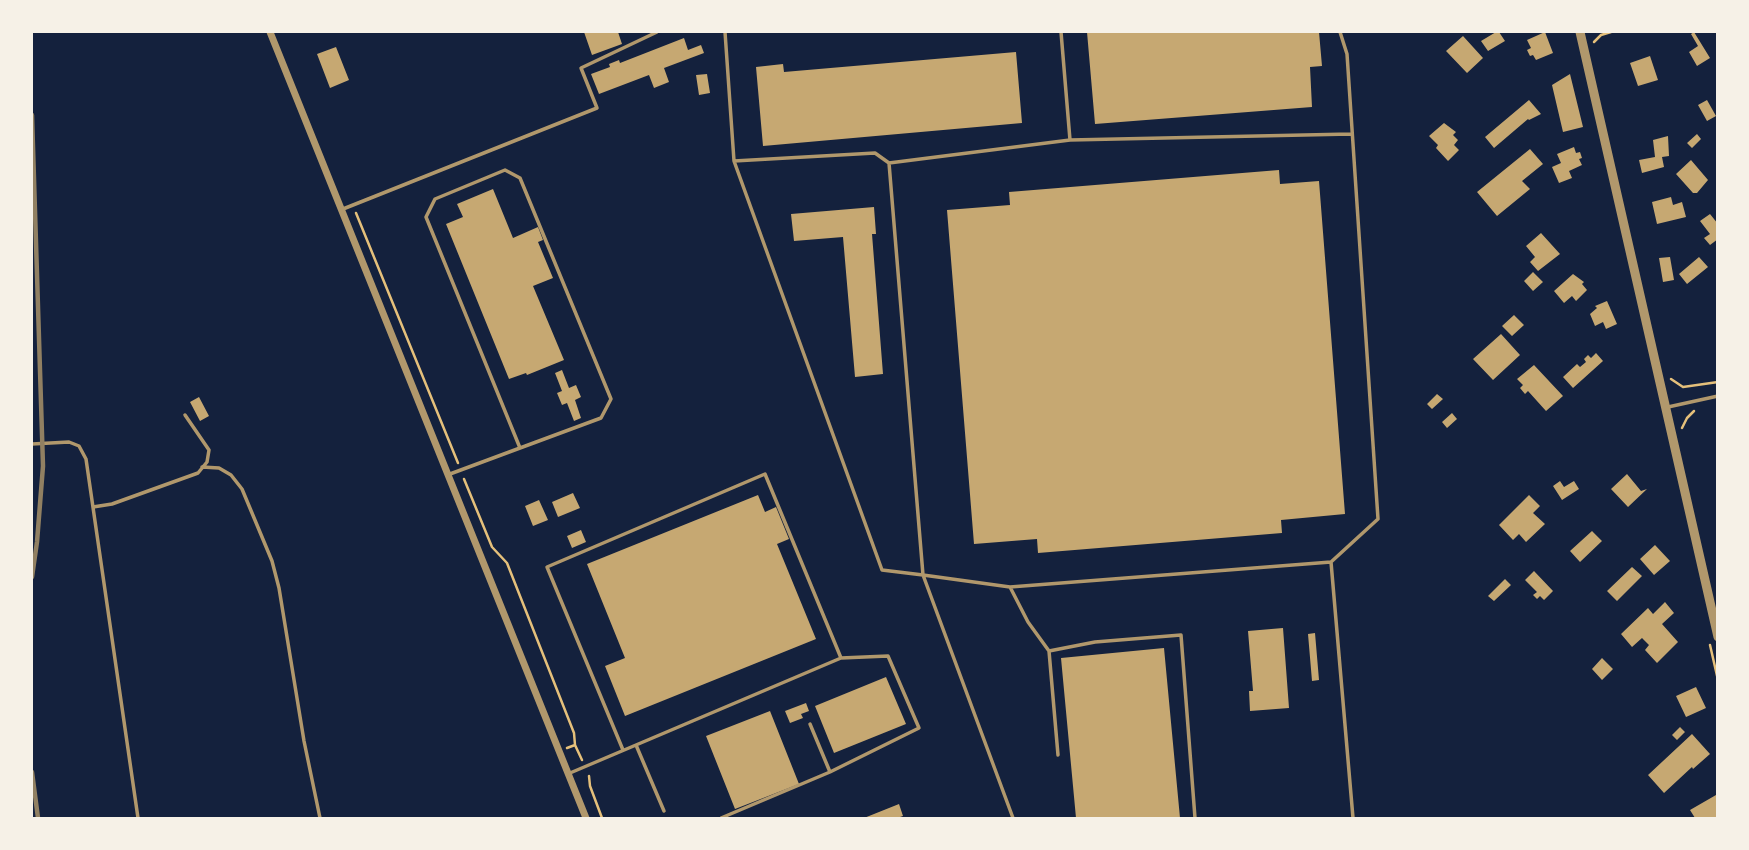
<!DOCTYPE html>
<style>
body{margin:0}
#map{position:relative;width:1749px;height:850px;overflow:hidden;background:#14213d;font-family:"Open Sans",sans-serif}
canvas{display:block}
.frame{position:absolute;inset:0;border:33px solid #f6f1e7;pointer-events:none}
</style>
<div id="map">
<canvas width="1749" height="850"></canvas>
<div class="frame"></div>
</div>
<script>
const ctx = document.querySelector('canvas').getContext('2d');
ctx.lineJoin = 'round';
function fillPath(path, color) { ctx.fillStyle = color; ctx.fill(path, 'evenodd'); }
const toPath = rows => new Path2D(rows.map(r => 'M' + r).join(''));
function strokePath(path, color, width, dash) { ctx.strokeStyle = color; ctx.lineWidth = width; ctx.lineCap = dash ? 'butt' : 'round'; ctx.setLineDash(dash || []); ctx.stroke(path); }
fillPath(toPath([
 [584,32,618,32,622,44,592,55],
 [1087,32,1319,32,1322,66,1310,67,1312,107,1095,124],
 [1496,32,1499,32,1505,41,1488,51,1481,41],
 [1545,32,1553,53,1536,60,1533,55,1530,56,1527,50,1531,48,1527,40],
 [1694,32,1710,58,1697,66,1689,52,1698,46,1691,34],
 [1463,36,1483,58,1467,73,1446,51],
 [684,38,688,50,701,45,704,53,664,68,669,82,654,88,649,75,599,94,591,74,610,67,609,64,619,60,620,63],
 [336,47,349,80,330,88,317,54],
 [1016,52,1022,123,763,146,756,67,783,64,784,72],
 [1650,56,1658,80,1638,86,1630,63],
 [707,74,710,93,699,95,696,75],
 [1570,74,1583,127,1563,132,1552,85],
 [1529,100,1541,114,1529,120,1528,119,1494,148,1485,137],
 [1707,100,1716,116,1707,121,1698,105],
 [1444,123,1456,132,1453,135,1458,140,1454,145,1459,150,1448,161,1436,148,1438,145,1429,136],
 [1697,134,1701,139,1692,148,1687,143],
 [1668,136,1669,156,1662,157,1664,167,1642,173,1639,160,1655,157,1653,140],
 [1574,147,1576,153,1580,152,1582,158,1579,159,1582,165,1569,171,1572,178,1559,183,1552,167,1561,163,1557,154],
 [1530,149,1543,164,1522,181,1530,189,1497,216,1477,192],
 [1691,160,1708,180,1697,193,1693,193,1676,174],
 [1279,170,1280,184,1319,181,1345,514,1281,520,1282,533,1038,553,1037,539,974,544,947,210,1010,205,1009,192],
 [493,189,513,238,538,227,543,240,538,242,553,278,533,286,564,360,527,375,526,373,509,379,446,224,463,217,457,204],
 [1671,197,1673,205,1682,202,1686,217,1657,224,1652,202],
 [874,207,876,234,872,234,883,374,855,377,843,237,794,241,791,214],
 [1710,214,1718,224,1718,239,1710,245,1704,238,1710,234,1700,221],
 [1541,233,1560,254,1538,271,1530,262,1535,257,1526,246],
 [1670,257,1674,280,1663,282,1659,258],
 [1699,257,1708,267,1687,284,1679,274],
 [1533,272,1543,282,1533,291,1524,281],
 [1573,274,1584,282,1582,284,1587,290,1576,301,1572,296,1564,303,1554,291],
 [1607,301,1617,324,1606,329,1603,322,1595,326,1590,314,1597,308,1595,306],
 [1514,315,1524,325,1512,336,1502,326],
 [1501,334,1520,355,1493,380,1473,359],
 [1596,353,1603,361,1573,388,1563,377,1577,364,1580,367,1586,362,1584,359,1588,355,1591,358],
 [1534,365,1563,396,1546,411,1528,391,1525,394,1520,388,1523,385,1517,379],
 [562,370,569,388,576,385,581,397,575,400,581,418,574,421,567,403,562,405,557,393,562,391,555,373],
 [1437,394,1443,399,1432,409,1427,404],
 [199,397,209,416,200,421,190,402],
 [1452,413,1457,419,1447,428,1442,422],
 [1627,474,1641,491,1647,489,1628,507,1611,489],
 [1560,481,1564,487,1574,481,1579,489,1562,500,1553,486],
 [573,493,580,508,558,517,552,502],
 [758,495,765,512,776,507,789,539,777,544,816,639,625,716,605,666,625,658,587,564],
 [1529,495,1540,506,1533,513,1545,524,1526,542,1519,534,1513,540,1499,525],
 [539,500,548,520,533,526,525,506],
 [581,530,586,542,572,548,567,536],
 [1592,531,1602,541,1580,562,1570,551],
 [1655,545,1670,561,1654,575,1640,559],
 [1632,567,1642,576,1617,601,1607,591],
 [1534,571,1553,591,1544,600,1540,596,1537,599,1533,595,1537,592,1525,580],
 [1505,579,1511,585,1494,601,1488,596],
 [1665,602,1674,613,1662,624,1678,642,1657,663,1645,650,1649,645,1642,638,1632,647,1621,634,1648,608,1653,614],
 [1283,628,1289,708,1250,711,1249,691,1253,691,1248,631],
 [1315,633,1319,680,1312,681,1308,634],
 [1164,648,1180,818,1076,818,1061,658],
 [1602,658,1613,669,1602,680,1592,669],
 [886,677,906,724,834,753,815,706],
 [1696,687,1706,708,1686,717,1676,696],
 [806,703,809,711,801,714,803,718,790,723,785,711],
 [770,711,799,784,735,809,706,736],
 [1680,727,1685,732,1677,740,1672,735],
 [1692,734,1710,754,1693,769,1692,767,1664,793,1648,775],
 [1716,795,1718,818,1695,818,1690,810],
 [899,804,903,816,897,818,864,818]
]), '#c6a872');
strokePath(toPath([
 [1594,42,1601,35,1611,32],
 [356,213,458,463],
 [1671,379,1683,387,1718,382],
 [1682,428,1687,418,1694,411],
 [464,479,492,547,507,563,574,733,575,745],
 [1710,645,1718,680],
 [567,748,575,745,582,760],
 [589,776,590,786,602,818]
]), '#e5c07b', 2.5);
strokePath(toPath([
 [725,32,734,161,882,570,923,575,1013,818],
 [1061,32,1070,140,889,163,923,575,1010,587,1331,562,1378,519,1347,54,1340,32],
 [1070,140,1351,134],
 [734,161,875,153,889,163],
 [343,209,597,108,581,68,657,32],
 [1668,407,1718,396],
 [32,444,69,442,79,446,86,459,138,818],
 [202,467,219,468,231,475,242,489,272,561,279,588,304,741,320,818],
 [450,474,520,448,601,418,611,399,520,178,505,170,435,199,426,217,520,448],
 [93,507,112,504,198,473,207,462,209,450,185,415],
 [1331,562,1353,818],
 [1010,587,1028,622,1049,651,1058,755],
 [1049,651,1095,642,1181,635,1195,818],
 [810,724,830,772],
 [636,745,664,811],
 [570,773,841,658,765,474,547,567,623,750],
 [721,818,830,772,919,728,888,656,841,658]
]), '#b1986c', 3.5);
strokePath(toPath([
 [270,32,586,818]
]), '#b1986c', 7);
strokePath(toPath([
 [1580,32,1718,637]
]), '#b1986c', 9);
strokePath(toPath([
 [32,115,43,466,37,542,32,577],
 [32,772,38,818]
]), '#918062', 4.5);
</script>
